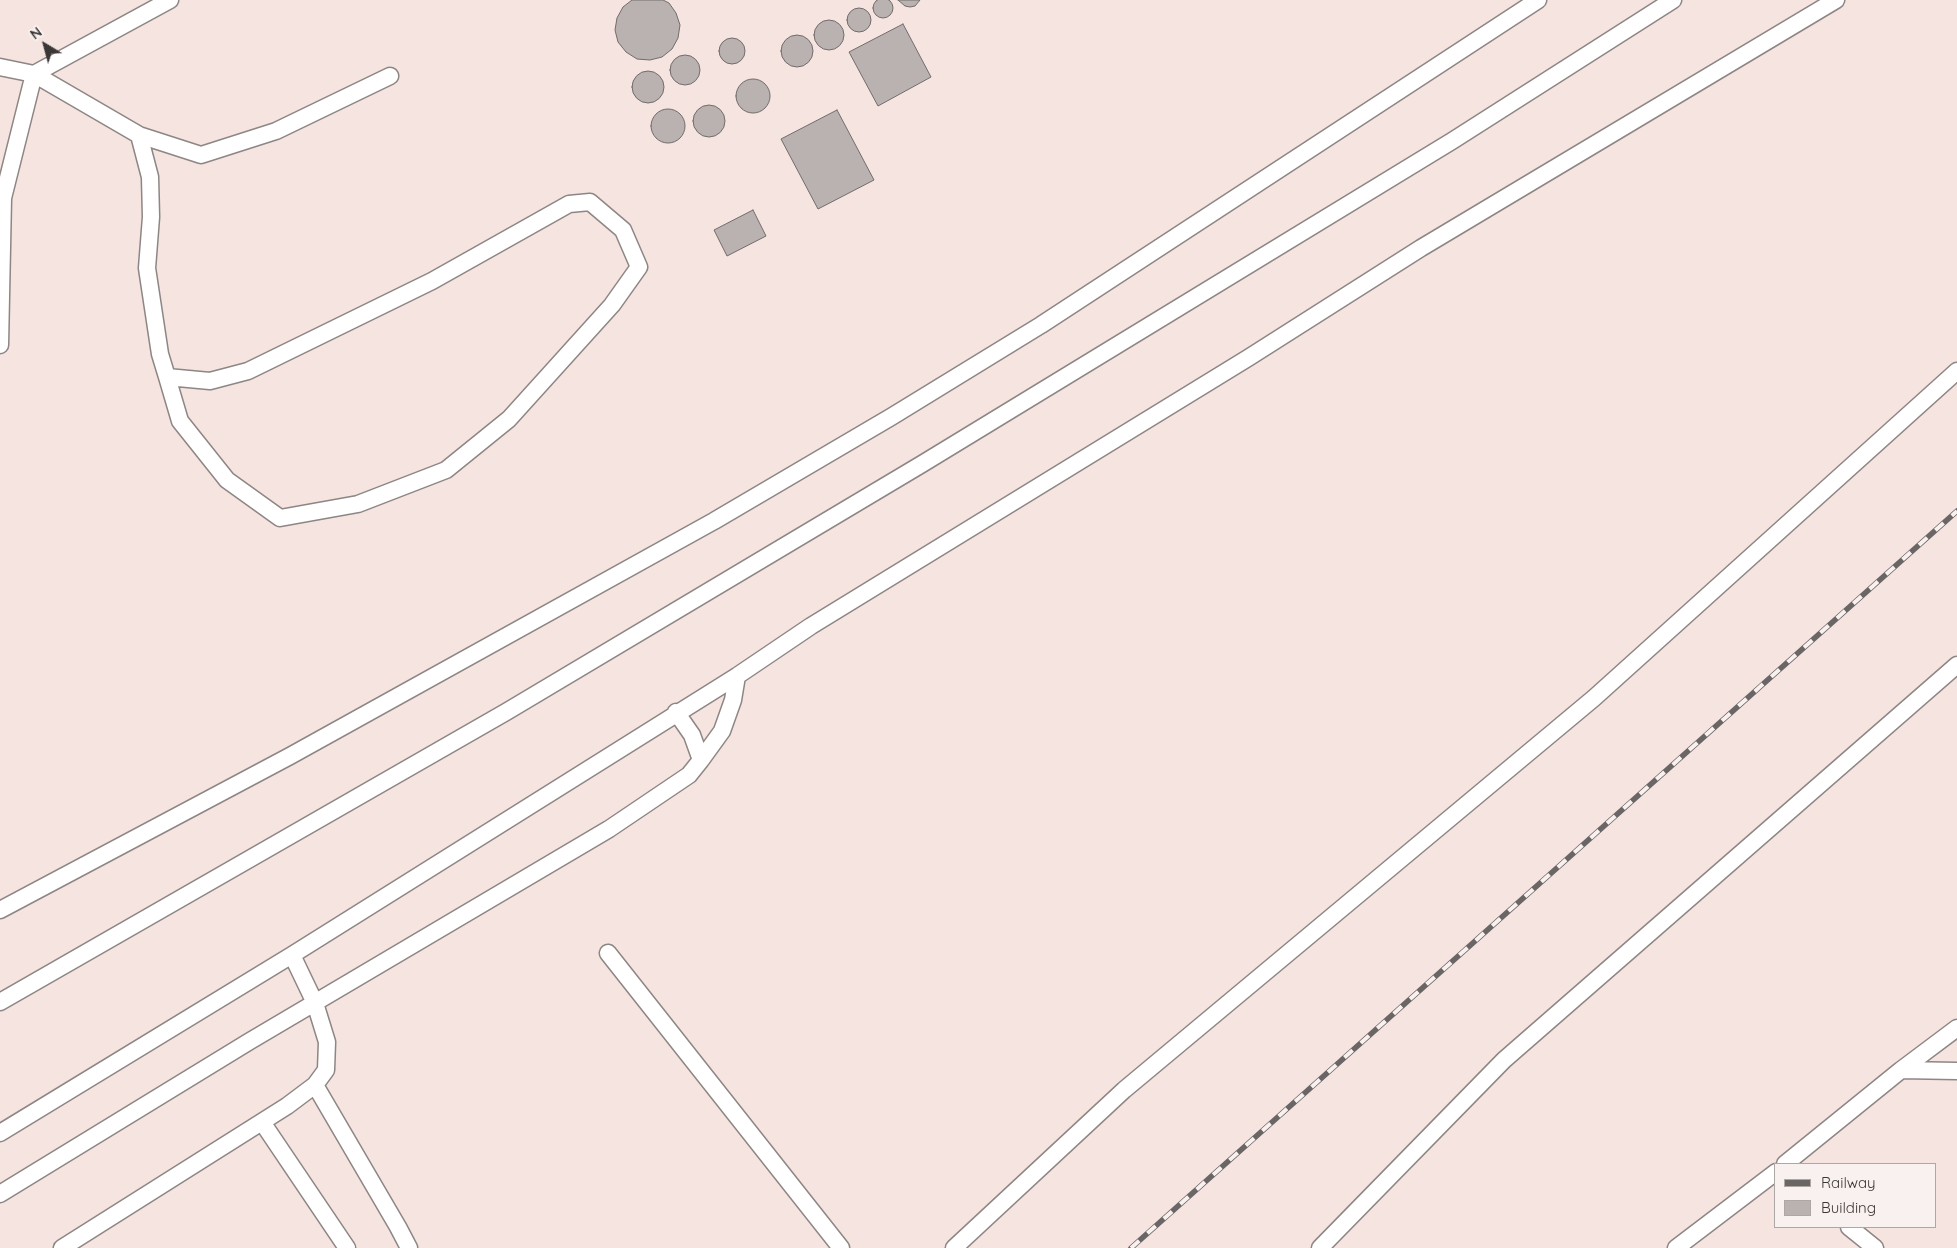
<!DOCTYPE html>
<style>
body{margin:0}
#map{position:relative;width:1957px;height:1248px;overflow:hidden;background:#f9f1ef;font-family:Quicksand,sans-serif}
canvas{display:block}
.legend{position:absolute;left:1774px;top:1163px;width:162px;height:65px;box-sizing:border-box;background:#f9f1ef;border:1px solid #ada7a5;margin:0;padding:6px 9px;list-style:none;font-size:15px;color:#3b3737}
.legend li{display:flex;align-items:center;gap:10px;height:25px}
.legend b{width:25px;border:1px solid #ada7a5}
.north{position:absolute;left:20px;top:20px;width:50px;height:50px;-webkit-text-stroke:4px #f9f1ef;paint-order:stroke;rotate:323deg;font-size:14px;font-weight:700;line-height:20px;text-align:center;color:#3b3737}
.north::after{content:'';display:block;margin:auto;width:18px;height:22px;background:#3b3737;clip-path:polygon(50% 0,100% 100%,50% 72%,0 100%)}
</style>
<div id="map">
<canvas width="1957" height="1248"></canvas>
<ul class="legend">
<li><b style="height:6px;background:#6b6666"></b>Railway</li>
<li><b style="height:14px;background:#b9b2b0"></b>Building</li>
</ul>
<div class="north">N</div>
</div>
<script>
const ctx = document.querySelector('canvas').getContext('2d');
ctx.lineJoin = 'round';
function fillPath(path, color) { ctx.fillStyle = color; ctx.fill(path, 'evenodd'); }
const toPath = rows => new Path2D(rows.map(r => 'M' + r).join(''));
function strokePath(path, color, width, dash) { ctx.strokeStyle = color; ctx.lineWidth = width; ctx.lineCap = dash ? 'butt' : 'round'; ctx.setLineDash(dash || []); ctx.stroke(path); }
fillPath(toPath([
 [0,0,1957,0,1957,1248,0,1248],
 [1776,1164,1936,1164,1936,1227,1776,1227]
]), '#f5e4e0');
const building = toPath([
 '873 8a10 10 0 1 1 20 0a10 10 0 1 1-20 0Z',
 [632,0,663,0,669,3,676,13,680,25,678,38,672,49,662,57,650,60,637,59,626,52,618,42,615,30,617,18,623,7,632,0],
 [898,0,920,0,915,6,910,7,905,6,898,0],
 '847 20a12 12 0 1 1 24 0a12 12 0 1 1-24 0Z',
 '814 35a15 15 0 1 1 30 0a15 15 0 1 1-30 0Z',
 [903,24,931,77,878,106,849,52,903,24],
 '781 51a16 16 0 1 1 32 0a16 16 0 1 1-32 0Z',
 '719 51a13 13 0 1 1 26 0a13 13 0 1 1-26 0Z',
 '670 70a15 15 0 1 1 30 0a15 15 0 1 1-30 0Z',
 '632 87a16 16 0 1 1 32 0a16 16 0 1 1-32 0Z',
 '736 96a17 17 0 1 1 34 0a17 17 0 1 1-34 0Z',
 '693 121a16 16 0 1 1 32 0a16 16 0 1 1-32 0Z',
 '651 126a17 17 0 1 1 34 0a17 17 0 1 1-34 0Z',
 [837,110,874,180,818,209,781,139,837,110],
 [753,210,766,236,727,256,714,230,753,210]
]);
fillPath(building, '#b9b2b0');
strokePath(building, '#736c6a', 1);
const lane = toPath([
 [0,67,34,74,170,0],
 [139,135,150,177,151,217,147,268,160,354,167,377,180,421,227,480,280,518,358,504,446,470,509,419,612,305,639,267,623,230,590,202,569,204,432,281,248,371,210,381,167,377],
 [0,345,3,198,34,74,139,135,201,155,276,131,390,76],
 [701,760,722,731,733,700,737,676],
 [0,910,290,756,714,521,891,417,1041,325,1538,0],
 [608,953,841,1248],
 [0,1002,506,712,922,464,1452,141,1673,0],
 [1901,1070,1957,1071],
 [315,1085,398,1227,409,1248],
 [262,1122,347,1248],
 [0,1133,292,955,737,676,811,626,1248,358,1421,248,1836,0],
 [1785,1164,1901,1070,1957,1028],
 [0,1194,250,1041,609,829,689,775,701,760,692,735,676,712],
 [1849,1227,1875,1248],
 [62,1248,287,1106,315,1085,326,1070,327,1042,315,1003,292,955],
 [954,1248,1124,1090,1594,698,1957,371],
 [1320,1248,1504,1060,1957,665],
 [1676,1248,1776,1172]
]);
strokePath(lane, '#8d8684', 19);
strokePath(lane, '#fff', 16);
const rail = toPath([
 [1131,1248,1957,511]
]);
strokePath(rail, '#6b6666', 5.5);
strokePath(rail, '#f9f1ef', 4, [11]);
</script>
